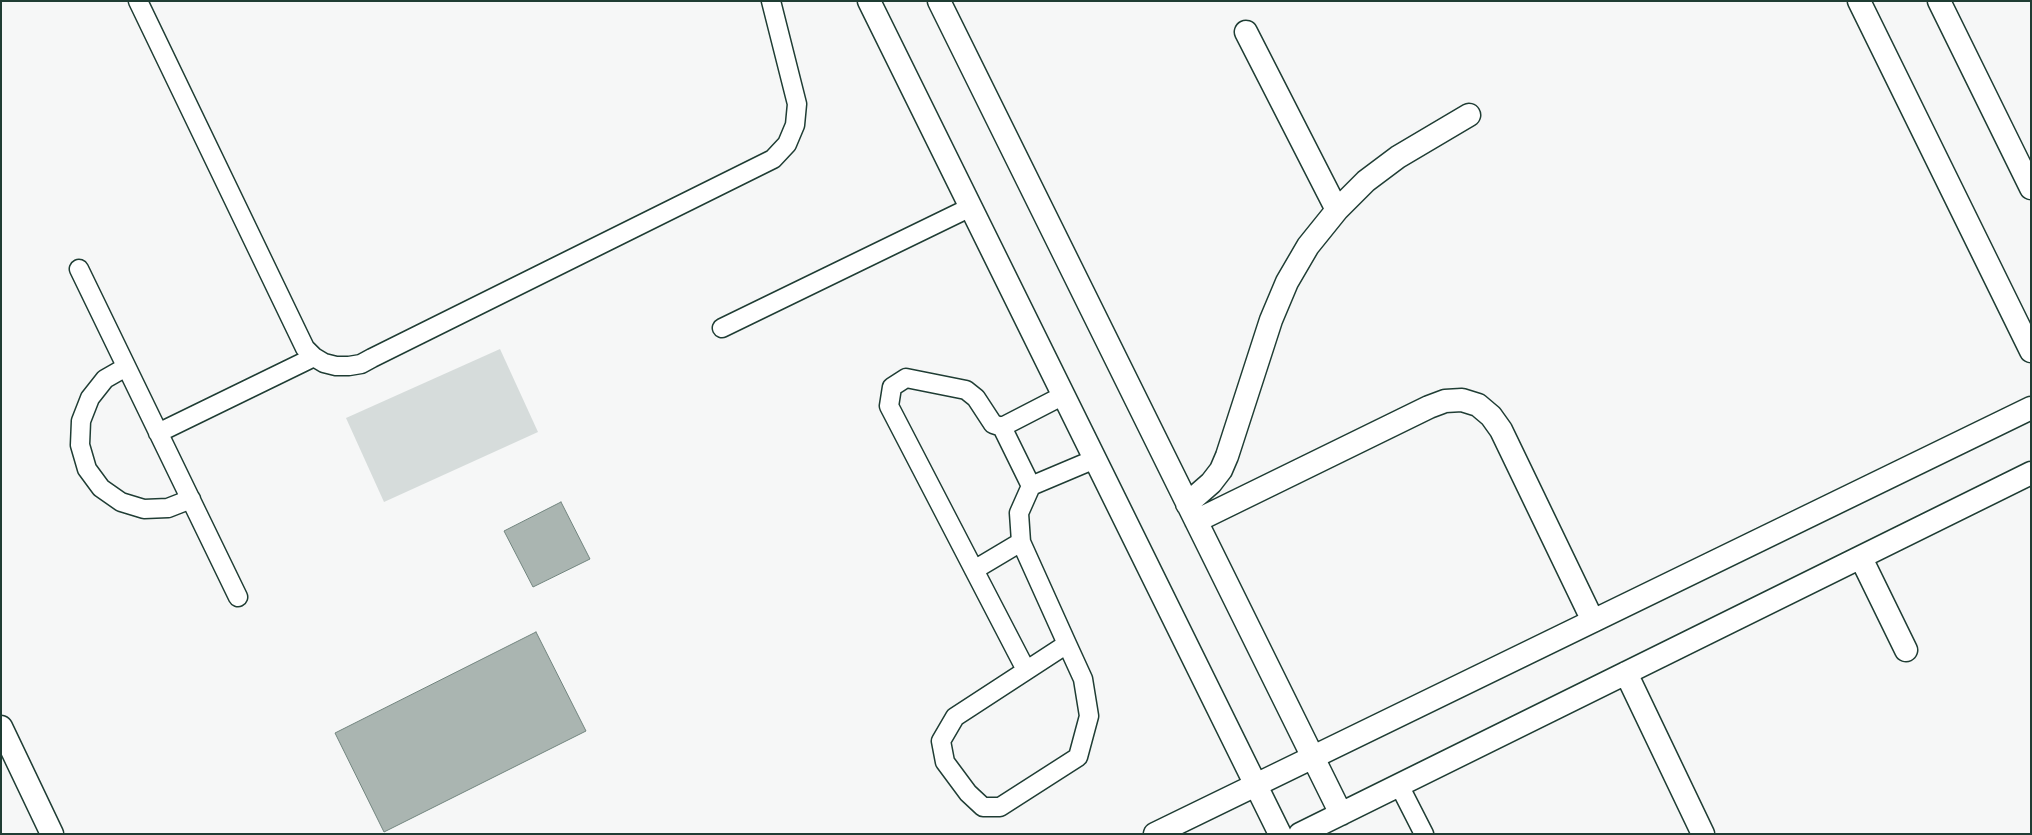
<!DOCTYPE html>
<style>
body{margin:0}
#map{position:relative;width:2032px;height:835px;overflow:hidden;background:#f6f7f7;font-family:Delius,sans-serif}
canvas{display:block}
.frame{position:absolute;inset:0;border:2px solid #1f3d34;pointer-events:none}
</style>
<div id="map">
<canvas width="2032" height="835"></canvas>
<div class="frame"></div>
</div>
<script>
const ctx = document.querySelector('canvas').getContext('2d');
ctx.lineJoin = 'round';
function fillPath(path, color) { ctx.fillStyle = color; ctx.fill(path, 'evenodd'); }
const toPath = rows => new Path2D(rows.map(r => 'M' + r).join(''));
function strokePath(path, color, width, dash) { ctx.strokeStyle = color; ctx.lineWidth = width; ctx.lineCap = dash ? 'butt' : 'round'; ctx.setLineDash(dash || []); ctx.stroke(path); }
fillPath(toPath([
 [500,349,538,432,384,502,346,418]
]), '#d6dcdb');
const water = toPath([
 [561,502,590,559,533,587,504,531,561,502],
 [536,632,586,731,384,832,335,733,536,632]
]);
fillPath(water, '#aab5b1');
strokePath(water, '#72857f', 1);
const lane = toPath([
 [138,1,305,348,314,357,324,363,336,366,349,366,361,364,372,358,773,159,787,144,795,125,797,104,771,1],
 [79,269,238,597],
 [722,328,971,207],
 [126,367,105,379,90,398,81,421,80,445,87,469,101,488,121,502,144,509,168,508,191,499],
 [1002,427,1031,486],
 [158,433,314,357],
 [974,570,1021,542],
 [1067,644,955,717,941,741,945,762,968,793,983,807,1000,807,1078,757,1089,716,1083,679,1067,644,1021,542,1019,513,1031,486,1095,459],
 [1026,670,889,406,892,387,906,378,966,390,976,398,993,424,1002,427,1064,395],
 [1399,785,1424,834]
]);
const street = toPath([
 [869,1,1280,834],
 [939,1,1341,814],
 [1859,1,2031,351],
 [1939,1,2031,188],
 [1246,32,1337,210],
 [1187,504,1211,483,1221,470,1227,456,1271,320,1287,282,1308,246,1337,210,1366,181,1398,157,1469,115],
 [1196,521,1429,407,1445,401,1462,400,1478,405,1491,416,1501,430,1593,621],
 [1861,558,1906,650],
 [1626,673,1703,834],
 [1,727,52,834],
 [1155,834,2031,408],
 [1300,834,2031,473]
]);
strokePath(lane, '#1f3d34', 21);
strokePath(street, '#1f3d34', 25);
strokePath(lane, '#fff', 18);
strokePath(street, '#fff', 22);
</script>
